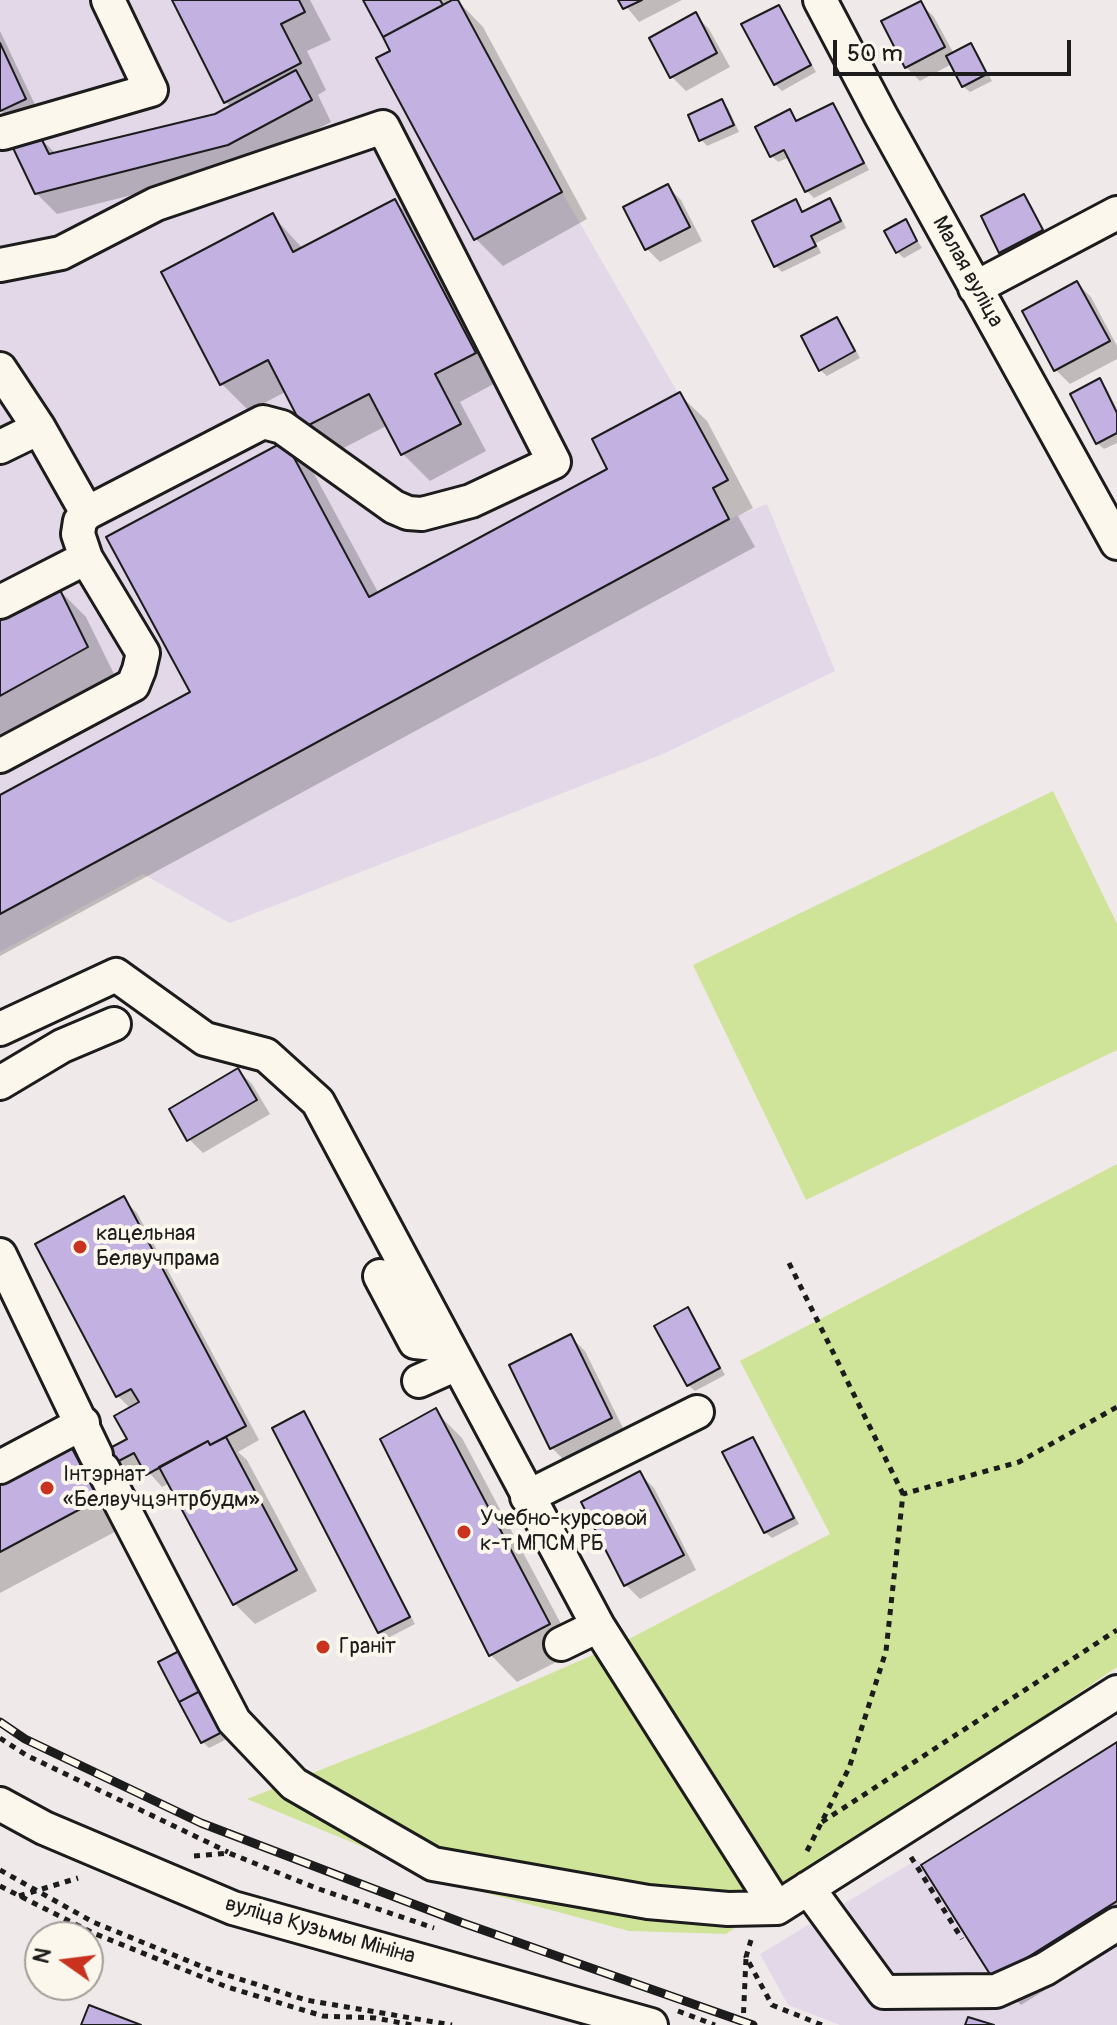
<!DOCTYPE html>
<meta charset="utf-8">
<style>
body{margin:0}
#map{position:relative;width:1117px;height:2025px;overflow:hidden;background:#f0e9ea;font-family:Pangolin,sans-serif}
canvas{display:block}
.north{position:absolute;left:24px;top:1921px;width:80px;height:80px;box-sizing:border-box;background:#fbf7ec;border:2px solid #a29f99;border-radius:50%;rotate:284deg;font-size:22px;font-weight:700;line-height:32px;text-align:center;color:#1c1c1c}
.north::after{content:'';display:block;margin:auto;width:28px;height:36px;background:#c8321e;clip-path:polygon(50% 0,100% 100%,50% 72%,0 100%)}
.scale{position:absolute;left:833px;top:40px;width:238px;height:36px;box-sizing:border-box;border:4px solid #1c1c1c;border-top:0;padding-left:10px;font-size:24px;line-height:28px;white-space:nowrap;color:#1c1c1c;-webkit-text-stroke:6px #fbf7ec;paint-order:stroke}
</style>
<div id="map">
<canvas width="1117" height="2025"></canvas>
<div class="north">N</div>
<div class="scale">50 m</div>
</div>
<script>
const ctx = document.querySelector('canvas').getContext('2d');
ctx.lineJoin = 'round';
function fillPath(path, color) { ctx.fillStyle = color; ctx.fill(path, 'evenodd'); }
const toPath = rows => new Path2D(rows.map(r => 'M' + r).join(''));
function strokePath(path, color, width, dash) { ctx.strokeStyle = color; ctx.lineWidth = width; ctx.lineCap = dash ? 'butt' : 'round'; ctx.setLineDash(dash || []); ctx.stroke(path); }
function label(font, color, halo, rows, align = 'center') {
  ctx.font = font + ' Pangolin,sans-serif'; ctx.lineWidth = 8; ctx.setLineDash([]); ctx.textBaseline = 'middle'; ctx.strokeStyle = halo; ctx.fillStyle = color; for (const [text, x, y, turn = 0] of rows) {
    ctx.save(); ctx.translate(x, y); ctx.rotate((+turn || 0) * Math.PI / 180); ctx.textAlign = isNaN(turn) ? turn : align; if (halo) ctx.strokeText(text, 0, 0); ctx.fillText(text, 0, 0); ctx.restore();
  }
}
fillPath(toPath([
 [0,0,440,0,443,5,458,0,562,192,728,480,713,488,729,519,767,504,835,671,663,754,230,923,143,874,0,952],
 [1117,1742,1117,2025,840,2025,788,2005,760,1954,918,1859,922,1864]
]), '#e2d8e7');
fillPath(toPath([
 [1053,791,1117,924,1117,1050,806,1200,693,965],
 [1117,1164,1117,1667,726,1934,629,1931,453,1884,247,1799,426,1728,627,1640,830,1534,740,1361]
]), '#d0e499');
fillPath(toPath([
 [174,0,310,0,331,40,307,51,326,90,318,95,331,122,250,165,57,214,36,193,39,137,56,154,215,116,231,107,226,102],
 [365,0,448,0,450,3,457,0,483,27,587,219,503,266,475,238,393,52],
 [621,0,682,0,639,22],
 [920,3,934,17,954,54,970,46,977,52,992,81,970,92,963,86,952,64,920,81,906,67],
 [779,7,785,14,816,72,782,91,775,84],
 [695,15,709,29,730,67,686,91,672,77],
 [0,31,39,113,14,124,0,110],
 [722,102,728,108,739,132,707,146,701,139],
 [832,105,839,112,869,170,814,198,807,191,790,157,778,162,772,156,789,111,798,122],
 [667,186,681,200,702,241,660,262,646,248],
 [1024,197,1030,203,1048,237,1008,258,1001,251],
 [830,200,836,207,846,228,816,243,821,253,782,272,776,266,796,202,804,213],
 [395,201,422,228,501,380,460,402,486,451,430,481,403,454,388,425,332,454,305,426,287,391,249,411,222,384,273,216,303,249],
 [905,222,922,248,904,258,897,252],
 [1077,283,1091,297,1117,346,1117,359,1070,384,1056,370,1025,312],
 [837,319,843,326,860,358,827,376,820,370],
 [1099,381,1106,387,1117,409,1117,443,1104,449,1097,443],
 [679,394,707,421,753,508,738,516,755,547,0,956,0,797,193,693,285,443,312,470,379,594,610,469],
 [59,590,86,617,114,674,0,738,0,623],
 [238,1070,252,1084,270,1114,203,1153,189,1139],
 [123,1199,137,1213,259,1440,238,1452,247,1460,317,1591,255,1624,234,1603,170,1483,162,1487,145,1468,105,1489,124,1527,0,1593,0,1480,68,1444,87,1463,129,1440,131,1409,118,1396,38,1245],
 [687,1310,694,1316,725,1375,695,1391,688,1385],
 [571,1337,585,1351,625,1432,566,1462,552,1448],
 [435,1411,462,1438,576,1652,517,1682,490,1654],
 [303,1414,310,1420,415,1624,386,1639,379,1632],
 [752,1439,759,1446,799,1524,772,1538,765,1532],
 [640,1474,654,1488,696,1570,640,1599,626,1585],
 [185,1650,233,1736,209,1748,203,1742],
 [1117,1744,1117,1945,1021,2005,994,1978]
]), '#0003');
const building = toPath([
 [172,0,299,0,305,12,281,24,301,63,224,103,172,0],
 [363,0,440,0,443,5,383,37,363,0],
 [452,0,458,0,562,192,474,240,376,58,390,51,383,37,452,0],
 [618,0,642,0,623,9,618,0],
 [921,1,945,47,905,68,881,21,921,1],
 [779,5,811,65,774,85,741,24,779,5],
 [696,12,717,53,670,78,649,38,696,12],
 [0,43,26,99,0,111,0,43],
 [971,43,987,74,962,87,946,56,971,43],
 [296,70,312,100,228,145,35,194,13,148,39,134,49,154,215,114,296,70],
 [722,99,734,125,699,141,688,115,722,99],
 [833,103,864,163,805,192,784,150,770,157,755,127,790,109,796,121,833,103],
 [668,184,690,227,645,250,623,207,668,184],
 [1024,194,1043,230,999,253,981,216,1024,194],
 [830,198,841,221,811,236,816,246,774,267,752,221,796,199,802,212,830,198],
 [395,199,476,353,435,374,461,424,401,455,369,394,303,428,268,360,220,385,161,272,273,213,293,252,395,199],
 [906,219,917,241,896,253,884,231,906,219],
 [1077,281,1110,341,1054,371,1022,311,1077,281],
 [837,317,855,351,819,371,801,336,837,317],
 [1100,378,1117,413,1117,433,1096,444,1070,394,1100,378],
 [680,392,728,480,713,488,729,519,0,914,0,795,190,692,106,537,285,441,369,597,607,469,592,439,680,392],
 [59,588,88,647,0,696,0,620,59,588],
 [238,1068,257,1100,187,1141,169,1109,238,1068],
 [124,1196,246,1426,210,1445,208,1441,146,1475,134,1453,88,1477,80,1464,127,1439,114,1416,139,1402,131,1389,116,1397,35,1244,124,1196],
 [688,1307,720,1368,687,1386,654,1326,688,1307],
 [571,1334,612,1418,550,1449,509,1365,571,1334],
 [436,1408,550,1624,489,1656,380,1439,436,1408],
 [304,1411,410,1617,378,1633,272,1428,304,1411],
 [226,1437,297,1570,233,1605,159,1467,208,1441,210,1445,226,1437],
 [753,1437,794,1518,764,1533,722,1452,753,1437],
 [68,1441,99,1499,0,1552,0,1478,68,1441],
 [640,1471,684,1555,624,1586,581,1502,640,1471],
 [185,1648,206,1688,179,1702,158,1662,185,1648],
 [206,1688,228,1729,201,1743,179,1702,206,1688],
 [1117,1742,1117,1901,993,1979,921,1865,1117,1742],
 [89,2005,141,2025,81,2025,89,2005],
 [968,2017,994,2025,965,2025,968,2017]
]);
fillPath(building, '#c3b1e1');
strokePath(building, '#1c1c1c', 2);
const minor = toPath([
 [820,0,881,116,1117,543],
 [3,133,151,90,108,0],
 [0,265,61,253,156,204,383,127,554,462,471,501,422,514,408,513,394,507,282,427,263,422,87,513,80,521,78,534,86,558,143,653,139,670,133,685,0,756],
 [975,288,1117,213],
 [0,369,39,428,87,513],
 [0,447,39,428],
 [0,602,86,558],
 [0,1029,116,975,205,1039,266,1055,318,1102,598,1626,777,1908],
 [0,1083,62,1046,114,1024],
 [0,1255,96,1455],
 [380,1276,415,1342,446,1345],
 [419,1381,457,1364],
 [0,1467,83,1423],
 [103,1469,234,1721,294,1784,433,1864,648,1902,728,1909,777,1908,1117,1692],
 [527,1497,697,1412],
 [561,1644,598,1626],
 [0,1804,44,1828,233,1908,651,2025],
 [808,1888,884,1992,996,1991,1045,1969,1117,1924]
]);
strokePath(minor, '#1c1c1c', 38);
strokePath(toPath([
 [789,1263,903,1494],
 [0,1738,26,1755,228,1852],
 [822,1822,1117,1630],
 [807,1851,849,1768,886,1651,903,1494,1019,1462,1117,1407],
 [194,1856,229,1853,316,1888,434,1928],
 [911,1857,962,1939],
 [0,1870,93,1922,208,1969,306,2000,452,2025],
 [0,1886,93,1933,227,1987,323,2016,375,2018,412,2025],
 [19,1896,78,1878],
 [751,1940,746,1957,772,2005,822,2025],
 [678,2011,715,2025],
 [743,2025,746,1958]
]), '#1c1c1c', 5, [6, 6]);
strokePath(minor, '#fbf7ec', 32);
const rail = toPath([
 [0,1722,25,1739,201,1823,463,1923,753,2025]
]);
strokePath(rail, '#1c1c1c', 9);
strokePath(rail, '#fbf7ec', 6, [18]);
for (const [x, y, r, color] of [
 [80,1247,8,"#c8321e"],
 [47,1488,8,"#c8321e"],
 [464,1532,8,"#c8321e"],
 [323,1647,8,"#c8321e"]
]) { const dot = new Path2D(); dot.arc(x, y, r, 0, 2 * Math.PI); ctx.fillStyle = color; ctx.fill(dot); strokePath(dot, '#fbf7ec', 3); }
label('22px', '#1c1c1c', '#fbf7ec', [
 ["Малая вуліца",967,272,61],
 ["вуліца Кузьмы Мініна",320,1931,16]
]);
label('22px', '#1c1c1c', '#fbf7ec', [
 ["кацельная",96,1234],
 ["Белвучпрама",96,1259],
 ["Інтэрнат",63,1475],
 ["«Белвучцэнтрбудм»",63,1500],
 ["Учебно-курсовой",480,1519],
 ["к-т МПСМ РБ",480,1544],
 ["Граніт",339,1647]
], 'left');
</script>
